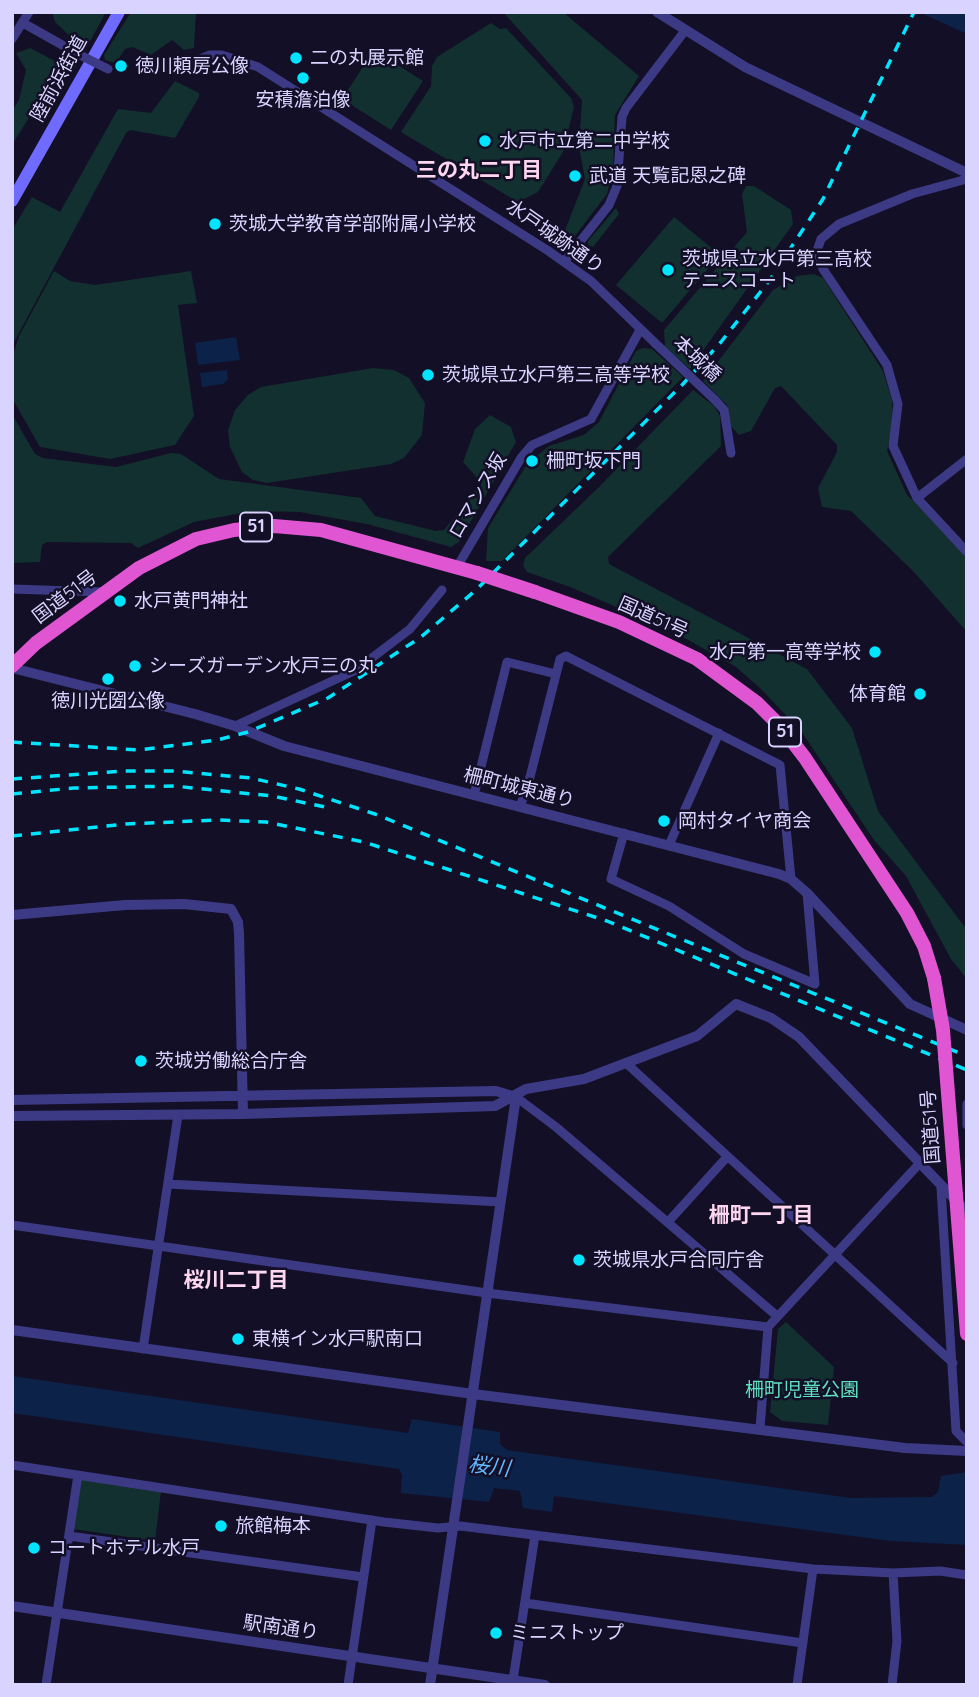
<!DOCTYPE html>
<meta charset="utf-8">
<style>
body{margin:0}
#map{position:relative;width:979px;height:1697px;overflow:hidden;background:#130f26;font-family:Quicksand,sans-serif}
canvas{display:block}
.frame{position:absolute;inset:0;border:14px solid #d9d4ff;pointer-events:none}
</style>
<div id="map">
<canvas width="979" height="1697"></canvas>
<div class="frame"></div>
</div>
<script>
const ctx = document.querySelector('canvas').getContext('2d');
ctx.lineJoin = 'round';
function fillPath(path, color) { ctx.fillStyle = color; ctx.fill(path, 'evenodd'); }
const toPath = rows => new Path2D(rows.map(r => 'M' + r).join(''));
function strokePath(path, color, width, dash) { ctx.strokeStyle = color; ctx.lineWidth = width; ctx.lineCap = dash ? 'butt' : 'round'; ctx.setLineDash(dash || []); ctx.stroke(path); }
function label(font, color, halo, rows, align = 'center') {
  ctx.font = font + ' Quicksand,"Noto Sans JP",sans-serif'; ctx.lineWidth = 5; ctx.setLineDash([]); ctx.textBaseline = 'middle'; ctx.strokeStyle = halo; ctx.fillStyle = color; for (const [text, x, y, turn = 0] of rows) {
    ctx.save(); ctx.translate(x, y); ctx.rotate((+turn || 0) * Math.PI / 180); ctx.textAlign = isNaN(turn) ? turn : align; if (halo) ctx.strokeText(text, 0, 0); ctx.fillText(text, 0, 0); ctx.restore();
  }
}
fillPath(toPath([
 [52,12,69,13,106,12,88,45,73,39,55,22],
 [131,12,196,12,194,48,184,50,172,40,151,55,132,47,125,49,116,63,105,60,104,55],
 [503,12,563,12,639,76,615,115,613,170,607,194,571,241,562,238,585,179,579,147,582,100],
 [491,23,500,29,506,28,571,98,574,107,563,152,538,192,518,202,401,132,431,86,432,66,437,57],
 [30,48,55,61,67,59,77,64,69,77,51,82,12,145,12,111,19,100,26,70,16,53],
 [374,50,423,81,391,130,342,99],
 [175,81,199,93,199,97,175,138,130,130,126,133,12,346,12,230,32,197,60,212,118,109,151,113],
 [746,186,754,186,791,210,793,224,690,369,665,347,664,330,747,232,742,194],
 [616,208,619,214,593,247,588,245,588,241],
 [674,217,720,255,662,323,616,285],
 [54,271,70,281,95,285,191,271,197,303,178,305,194,416,175,445,110,459,40,447,12,398,12,358,19,336],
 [814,274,823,278,883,371,892,400,893,420,887,451,907,495,951,537,967,558,967,632,914,572,851,511,822,507,818,488,837,452,837,445,781,386,775,388,751,431,739,435,731,426,727,405,703,381,773,290,797,276],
 [643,348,652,349,683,377,502,561,486,561,488,528,527,464,549,446,584,435,599,422,636,351],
 [373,368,394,370,409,378,425,403,422,435,404,458,391,464,267,483,253,480,242,472,230,447,228,430,235,410,248,395,261,387],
 [693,390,714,406,720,416,721,446,608,557,609,564,807,669,852,728,878,811,967,930,967,979,951,959,906,876,874,840,801,731,760,688,736,667,674,632,570,587,527,572,523,566,525,558,599,487],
 [12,414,35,454,43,458,116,467,171,453,181,454,219,479,361,498,375,516,436,531,444,530,482,483,463,462,475,429,490,415,511,427,516,442,459,542,451,547,367,524,300,512,252,511,194,522,138,548,131,543,47,542,42,545,40,562,12,563],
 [786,1322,834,1367,828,1425,782,1421,770,1412,778,1329],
 [80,1479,161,1491,155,1541,73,1529]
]), '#12302f');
fillPath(toPath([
 [919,12,967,12,967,34],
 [236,337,240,360,198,365,195,343],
 [227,370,228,379,223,384,202,387,200,373],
 [12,1376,408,1433,412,1419,500,1432,500,1444,507,1450,851,1498,932,1497,938,1492,941,1476,967,1472,967,1545,890,1541,554,1496,552,1512,523,1508,520,1491,494,1488,489,1502,401,1493,402,1475,399,1469,12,1413]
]), '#0c2248');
strokePath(toPath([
 [23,23,80,55],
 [12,39,29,12],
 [188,64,210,55,222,55,258,67,547,250,591,281,655,343],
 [967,179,912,194,839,224,821,239,817,251,823,269,887,365,898,404,893,446,917,498,967,552],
 [564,262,609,205,617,186,622,117,626,108,684,32],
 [715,400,724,410,731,453],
 [917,498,967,459],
 [457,567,521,458,532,445,591,419,640,330],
 [12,589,104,592],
 [235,726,356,670,410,629,442,590],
 [474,795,507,662,556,674],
 [520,807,530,777,560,659,566,656,780,765,791,879],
 [624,833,611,879,669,906,744,954,815,984,807,893],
 [669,845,719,733],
 [626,1063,953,1363],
 [516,1097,556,1127,777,1316],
 [967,1104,967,1125],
 [168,1184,501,1202],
 [941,1188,956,1431,967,1442],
 [668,1222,727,1157],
 [12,1225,487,1293,768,1327],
 [143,1349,178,1115],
 [760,1428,768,1327,919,1164],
 [12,1465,384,1522,438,1528,460,1526,813,1569,893,1573,940,1571,967,1575],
 [69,1536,363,1577],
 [525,1603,803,1643],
 [513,1680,535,1535],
 [46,1685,78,1475],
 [348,1685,372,1520],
 [797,1685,813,1569],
 [892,1685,897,1641,893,1573]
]), '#3d3a85', 9);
strokePath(toPath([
 [657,12,745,67,967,173],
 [12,668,195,714,235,726,284,746,779,874,791,879,807,893,910,1004,967,1030],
 [12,915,125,905,184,904,231,909,238,922,239,933,243,1114],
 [12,1100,496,1091,516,1097],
 [12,1116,243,1114,495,1106,526,1089,584,1079,697,1036,736,1004,771,1018,799,1037,967,1212],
 [12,1330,473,1394,905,1448,967,1451],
 [12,1606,545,1685],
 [430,1685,516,1097]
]), '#3d3a85', 10);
strokePath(toPath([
 [12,201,119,12]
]), '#6f6bff', 12);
strokePath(toPath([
 [535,592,619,622,697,659,757,703,782,728,805,758,907,913,924,946,934,978],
 [12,666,36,643,139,568,196,539,234,530,274,526,321,530,477,573]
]), '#e055d1', 14);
strokePath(toPath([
 [12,742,139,750,217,740,248,732,328,698,421,637,476,590,683,384,721,342,769,281,823,199,914,12],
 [12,779,125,771,174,771,251,778,299,789,375,814,967,1056],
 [12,794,74,788,174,786,272,796,330,808],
 [12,836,126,824,218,820,266,822,364,842,607,921,967,1070]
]), '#00e5ff', 3.5, [10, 9]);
strokePath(toPath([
 [80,55,108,69],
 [655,343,715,400]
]), '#3d3a85', 9);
strokePath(toPath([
 [477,573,535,592],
 [934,978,943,1030,967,1334]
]), '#e055d1', 14);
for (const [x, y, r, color] of [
 [296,58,7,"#00e5ff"],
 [121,66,7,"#00e5ff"],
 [303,78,7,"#00e5ff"],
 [485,141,7,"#00e5ff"],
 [575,176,7,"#00e5ff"],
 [215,224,7,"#00e5ff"],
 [668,270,7,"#00e5ff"],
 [428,375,7,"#00e5ff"],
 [532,461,7,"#00e5ff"],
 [120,601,7,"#00e5ff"],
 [875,652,7,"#00e5ff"],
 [135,666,7,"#00e5ff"],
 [108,679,7,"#00e5ff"],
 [920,694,7,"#00e5ff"],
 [664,821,7,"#00e5ff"],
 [141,1061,7,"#00e5ff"],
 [579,1260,7,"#00e5ff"],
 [238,1339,7,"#00e5ff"],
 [221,1526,7,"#00e5ff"],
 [34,1548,7,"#00e5ff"],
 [496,1633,7,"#00e5ff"]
]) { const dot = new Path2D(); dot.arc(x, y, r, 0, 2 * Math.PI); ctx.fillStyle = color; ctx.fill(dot); strokePath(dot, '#130f26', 2.5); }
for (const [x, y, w] of [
 [256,527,32],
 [785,732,32]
]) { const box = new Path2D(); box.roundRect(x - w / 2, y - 14.5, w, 29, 5); ctx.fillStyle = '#130f26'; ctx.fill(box); strokePath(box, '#d9d4ff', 2); }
label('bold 18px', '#d9d4ff', null, [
 ["51",256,527],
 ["51",785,732]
]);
label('19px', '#d9d4ff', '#130f26', [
 ["二の丸展示館",310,58],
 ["徳川頼房公像",135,66],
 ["安積澹泊像",303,100,"center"],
 ["水戸市立第二中学校",499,141],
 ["武道 天覧記恩之碑",589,176],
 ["茨城大学教育学部附属小学校",229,224],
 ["茨城県立水戸第三高校",682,259],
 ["テニスコート",682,281],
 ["茨城県立水戸第三高等学校",442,375],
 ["柵町坂下門",546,461],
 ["水戸黄門神社",134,601],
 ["水戸第一高等学校",861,652,"right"],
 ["シーズガーデン水戸三の丸",149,666],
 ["体育館",906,694,"right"],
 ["徳川光圀公像",108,701,"center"],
 ["岡村タイヤ商会",678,821],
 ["茨城労働総合庁舎",155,1061],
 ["茨城県水戸合同庁舎",593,1260],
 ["東横イン水戸駅南口",252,1339],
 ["旅館梅本",235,1526],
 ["コートホテル水戸",48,1548],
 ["ミニストップ",510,1633]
], 'left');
label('19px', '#d9d4ff', '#130f26', [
 ["陸前浜街道",59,79,-61],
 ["水戸城跡通り",555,237,35],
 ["本城橋",697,359,43],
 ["ロマンス坂",478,496,-60],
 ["国道51号",65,597,-37],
 ["国道51号",653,618,24],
 ["柵町城東通り",519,788,14],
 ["国道51号",931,1127,-94],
 ["駅南通り",281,1628,8]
]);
label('19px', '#5fe0c0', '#130f26', [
 ["柵町児童公園",802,1390]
]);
label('bold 21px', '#ffd6f0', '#130f26', [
 ["三の丸二丁目",479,171],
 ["柵町一丁目",761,1216],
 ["桜川二丁目",236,1281]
]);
label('italic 21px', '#62b6ff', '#130f26', [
 ["桜川",489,1467,7]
]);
</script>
